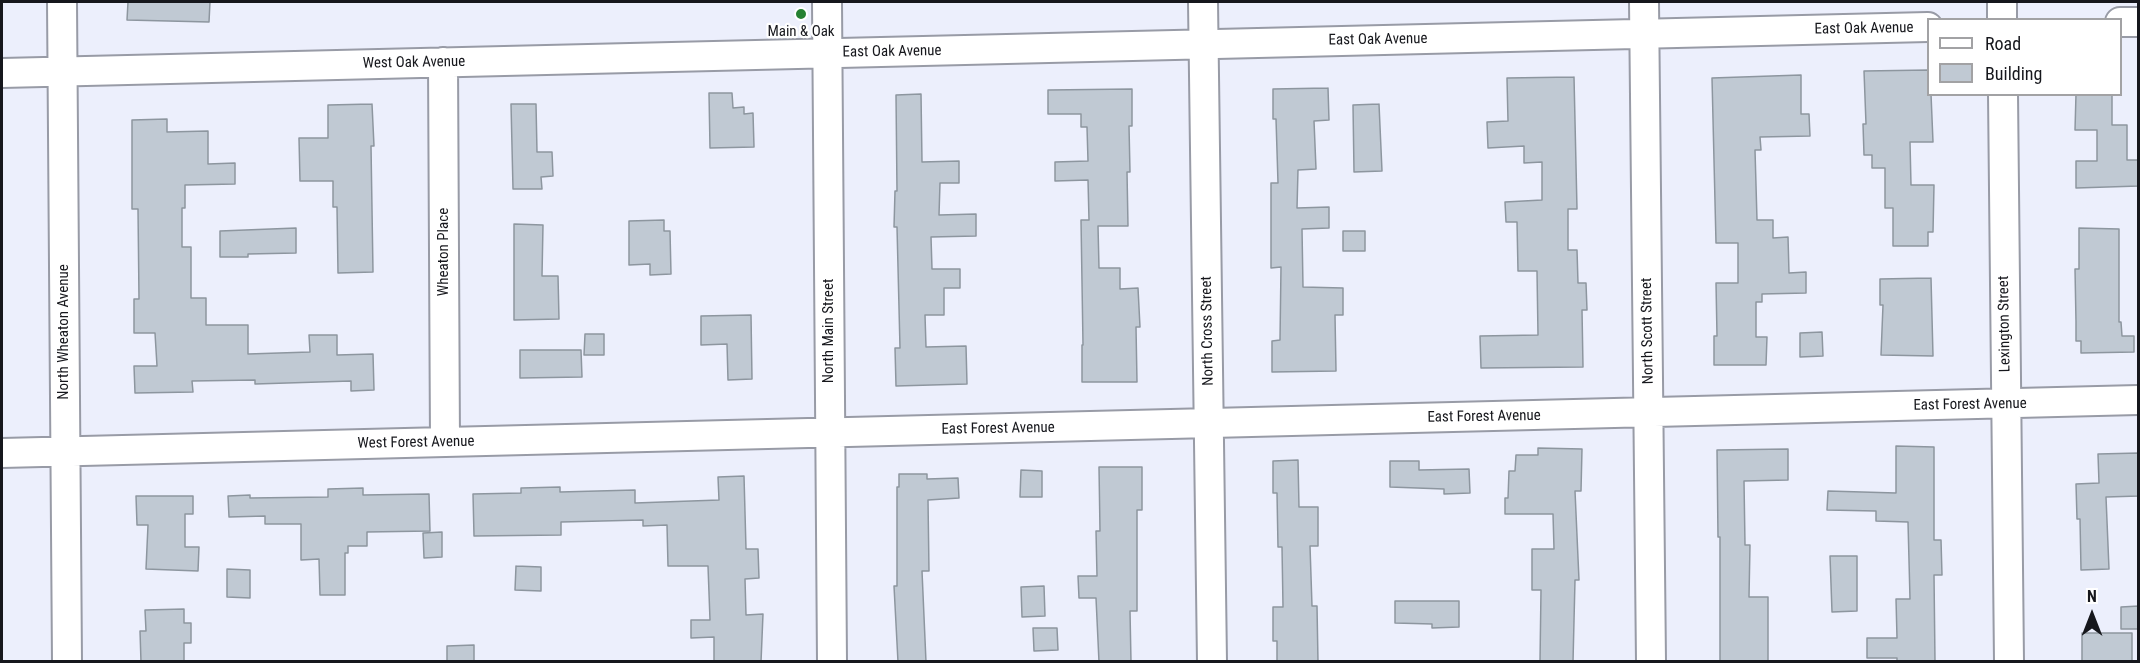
<!DOCTYPE html>
<style>
body{margin:0}
#map{position:relative;width:2140px;height:663px;overflow:hidden;background:#eceffc;font-family:"Roboto Condensed",sans-serif}
canvas{display:block}
.frame{position:absolute;inset:0;border:3px solid #16171c;pointer-events:none}
.legend{position:absolute;left:1927px;top:18px;width:195px;height:78px;box-sizing:border-box;background:#fff;border:2px solid #a2a2a4;margin:0;padding:8px 10px;list-style:none;font-size:18px;color:#16171c}
.legend li{display:flex;align-items:center;gap:12px;height:30px}
.legend b{width:30px;border:2px solid #a2a2a4}
.north{position:absolute;left:2062px;top:585px;width:60px;height:60px;-webkit-text-stroke:4px #fff;paint-order:stroke;rotate:0deg;font-size:16px;font-weight:700;line-height:24px;text-align:center;color:#16171c}
.north::after{content:'';display:block;margin:auto;width:21px;height:27px;background:#16171c;clip-path:polygon(50% 0,100% 100%,50% 72%,0 100%)}
</style>
<div id="map">
<canvas width="2140" height="663"></canvas>
<div class="frame"></div>
<ul class="legend">
<li><b style="height:8px;background:#fff"></b>Road</li>
<li><b style="height:16px;background:#c0c9d3"></b>Building</li>
</ul>
<div class="north">N</div>
</div>
<script>
const ctx = document.querySelector('canvas').getContext('2d');
ctx.lineJoin = 'round';
function fillPath(path, color) { ctx.fillStyle = color; ctx.fill(path, 'evenodd'); }
const toPath = rows => new Path2D(rows.map(r => 'M' + r).join(''));
function strokePath(path, color, width, dash) { ctx.strokeStyle = color; ctx.lineWidth = width; ctx.lineCap = dash ? 'butt' : 'round'; ctx.setLineDash(dash || []); ctx.stroke(path); }
function label(font, color, halo, rows, align = 'center') {
  ctx.font = font + ' "Roboto Condensed",sans-serif'; ctx.lineWidth = 4.5; ctx.setLineDash([]); ctx.textBaseline = 'middle'; ctx.strokeStyle = halo; ctx.fillStyle = color; for (const [text, x, y, turn = 0] of rows) {
    ctx.save(); ctx.translate(x, y); ctx.rotate((+turn || 0) * Math.PI / 180); ctx.textAlign = isNaN(turn) ? turn : align; if (halo) ctx.strokeText(text, 0, 0); ctx.fillText(text, 0, 0); ctx.restore();
  }
}
const building = toPath([
 [128,2,210,2,209,22,127,20,128,2],
 [1929,70,1929,94,1931,94,1933,142,1910,142,1911,185,1934,185,1933,232,1928,232,1928,246,1893,246,1893,208,1885,208,1885,168,1872,168,1872,155,1864,155,1863,124,1866,124,1864,71,1929,70],
 [1801,75,1801,114,1809,114,1810,136,1760,137,1761,150,1755,150,1757,220,1773,220,1773,238,1788,237,1789,273,1806,272,1806,293,1762,294,1762,302,1756,302,1756,337,1767,337,1766,365,1714,365,1714,336,1717,336,1716,283,1738,283,1738,243,1716,243,1712,78,1801,75],
 [1574,77,1577,209,1568,209,1568,250,1577,250,1578,283,1586,283,1587,310,1582,310,1583,367,1481,368,1480,336,1538,335,1537,271,1518,271,1517,222,1506,222,1505,202,1542,200,1542,162,1524,163,1524,146,1488,148,1487,122,1508,121,1507,78,1574,77],
 [1328,88,1329,120,1314,121,1316,169,1298,170,1297,208,1329,207,1329,228,1302,229,1303,287,1343,288,1343,315,1335,315,1336,371,1272,372,1272,341,1280,340,1281,267,1271,268,1271,183,1278,183,1276,119,1273,119,1273,89,1328,88],
 [1132,89,1132,126,1129,126,1130,172,1127,172,1128,226,1098,226,1099,268,1120,268,1120,289,1138,288,1140,327,1136,327,1137,382,1082,382,1082,345,1083,345,1081,220,1089,220,1088,180,1055,181,1055,162,1088,161,1087,127,1081,127,1081,114,1048,114,1048,90,1132,89],
 [709,93,732,93,733,108,744,107,744,114,753,113,754,147,710,148,709,93],
 [921,94,922,162,959,161,959,183,940,183,939,215,976,214,976,236,931,237,932,269,960,269,960,288,944,288,944,315,925,315,926,347,966,346,967,384,896,386,895,348,900,348,897,227,894,227,895,191,897,191,896,95,921,94],
 [2076,94,2112,94,2112,125,2127,125,2127,160,2139,160,2139,186,2076,188,2076,161,2097,161,2097,130,2075,130,2076,94],
 [372,104,374,146,371,146,373,272,338,273,337,207,333,207,333,181,300,181,299,138,328,138,328,105,372,104],
 [511,104,536,104,537,152,552,152,553,176,541,177,542,189,513,189,511,104],
 [1379,104,1382,171,1354,172,1353,105,1379,104],
 [167,119,167,132,208,131,208,164,235,163,235,184,185,185,185,208,182,208,182,247,191,247,191,298,206,298,206,325,248,325,248,354,310,352,309,335,337,335,337,355,373,354,374,390,351,391,351,381,255,384,255,380,192,381,193,392,135,393,134,366,157,366,155,333,134,333,134,299,139,299,138,209,132,209,132,120,167,119],
 [664,220,664,231,670,231,671,274,650,275,650,264,629,265,629,221,664,220],
 [514,224,543,225,542,276,558,276,559,319,514,320,514,224],
 [296,228,296,253,248,254,248,257,220,257,220,231,296,228],
 [2079,228,2119,229,2119,322,2121,322,2122,336,2134,336,2134,352,2081,353,2081,341,2076,341,2076,322,2075,269,2079,269,2079,228],
 [1343,231,1365,231,1365,251,1343,251,1343,231],
 [1931,278,1933,356,1881,355,1883,305,1880,305,1880,279,1931,278],
 [751,315,752,379,728,380,727,344,701,345,701,316,751,315],
 [1822,332,1823,356,1800,357,1800,333,1822,332],
 [585,334,604,334,604,355,584,355,585,334],
 [520,350,581,350,582,377,520,378,520,350],
 [1896,446,1934,447,1934,540,1941,540,1942,575,1934,575,1935,662,1897,662,1897,658,1867,658,1867,638,1897,638,1896,599,1910,599,1908,522,1876,521,1876,511,1827,510,1828,491,1896,493,1896,446],
 [1538,448,1582,449,1581,491,1575,491,1579,580,1575,580,1573,662,1540,662,1541,590,1532,590,1532,549,1554,549,1553,514,1505,514,1505,498,1508,498,1509,471,1515,471,1516,455,1538,455,1538,448],
 [1788,449,1788,480,1744,481,1745,545,1750,545,1749,597,1768,597,1768,662,1720,662,1720,537,1718,537,1717,450,1788,449],
 [2139,453,2139,496,2106,497,2109,569,2081,570,2080,519,2077,519,2076,484,2099,483,2098,454,2139,453],
 [1298,460,1299,507,1318,507,1318,546,1310,546,1312,606,1317,606,1318,662,1277,662,1277,641,1273,641,1273,607,1283,607,1282,547,1278,547,1277,493,1273,493,1273,461,1298,460],
 [1390,461,1419,461,1419,470,1469,469,1470,493,1444,494,1444,489,1390,487,1390,461],
 [1099,467,1142,467,1142,510,1137,510,1137,611,1130,611,1131,662,1099,662,1096,598,1079,598,1078,576,1097,576,1096,531,1100,531,1099,467],
 [1021,470,1042,471,1042,497,1020,497,1021,470],
 [899,474,927,474,927,479,958,478,959,498,928,500,929,571,922,571,926,662,898,662,894,586,897,586,897,487,899,487,899,474],
 [744,476,746,549,758,549,759,578,745,579,746,615,763,614,761,662,714,662,714,637,691,638,691,620,710,620,708,566,668,566,667,525,643,526,643,520,561,522,561,535,474,536,473,494,521,493,521,488,560,487,560,492,635,490,635,503,719,500,718,477,744,476],
 [363,488,363,495,429,494,430,531,367,532,367,546,348,546,348,553,345,553,345,595,320,595,319,559,301,560,301,524,265,524,265,516,229,517,228,496,250,495,250,498,328,497,328,489,363,488],
 [136,496,193,496,193,514,185,514,185,547,199,547,198,571,146,569,148,525,137,525,136,496],
 [442,532,442,557,424,558,423,533,442,532],
 [1830,556,1857,556,1857,611,1832,612,1830,556],
 [516,566,541,567,541,591,515,590,516,566],
 [227,569,250,570,250,598,227,597,227,569],
 [1044,586,1045,616,1022,617,1021,587,1044,586],
 [1395,601,1459,601,1459,627,1432,628,1432,624,1395,623,1395,601],
 [2139,606,2139,629,2121,629,2121,607,2139,606],
 [184,609,184,623,191,623,191,643,184,643,184,662,141,662,140,631,146,631,145,610,184,609],
 [1033,628,1057,628,1058,650,1034,651,1033,628],
 [2082,633,2132,633,2132,661,2082,662,2082,633],
 [474,645,474,662,447,662,447,646,474,645]
]);
fillPath(building, '#c0c9d3');
strokePath(building, '#8d969f', 1.5);
const minor = toPath([
 [62,2,67,662],
 [827,2,832,662],
 [1203,2,1212,662],
 [1644,2,1651,662],
 [2002,2,2002,20],
 [2120,22,2138,22],
 [443,62,445,442],
 [2,73,1928,27],
 [2003,94,2009,662],
 [2,453,2138,400]
]);
strokePath(minor, '#989ba6', 32);
strokePath(minor, '#fff', 28);
for (const [x, y, r, color] of [
 [801,14,6,"#268132"]
]) { const dot = new Path2D(); dot.arc(x, y, r, 0, 2 * Math.PI); ctx.fillStyle = color; ctx.fill(dot); strokePath(dot, '#fff', 2); }
label('15px', '#16171c', '#fff', [
 ["East Oak Avenue",1864,29,-1],
 ["East Oak Avenue",1378,40,-1],
 ["East Oak Avenue",892,52,-1],
 ["West Oak Avenue",414,63,-1],
 ["Wheaton Place",444,252,-90],
 ["Lexington Street",2005,324,-91],
 ["North Main Street",829,331,-90],
 ["North Cross Street",1208,331,-91],
 ["North Scott Street",1648,331,-91],
 ["North Wheaton Avenue",64,332,-90],
 ["East Forest Avenue",1970,405,-1],
 ["East Forest Avenue",1484,417,-1],
 ["East Forest Avenue",998,429,-1],
 ["West Forest Avenue",416,443,-1]
]);
label('15px', '#16171c', '#fff', [
 ["Main & Oak",801,32]
]);
</script>
